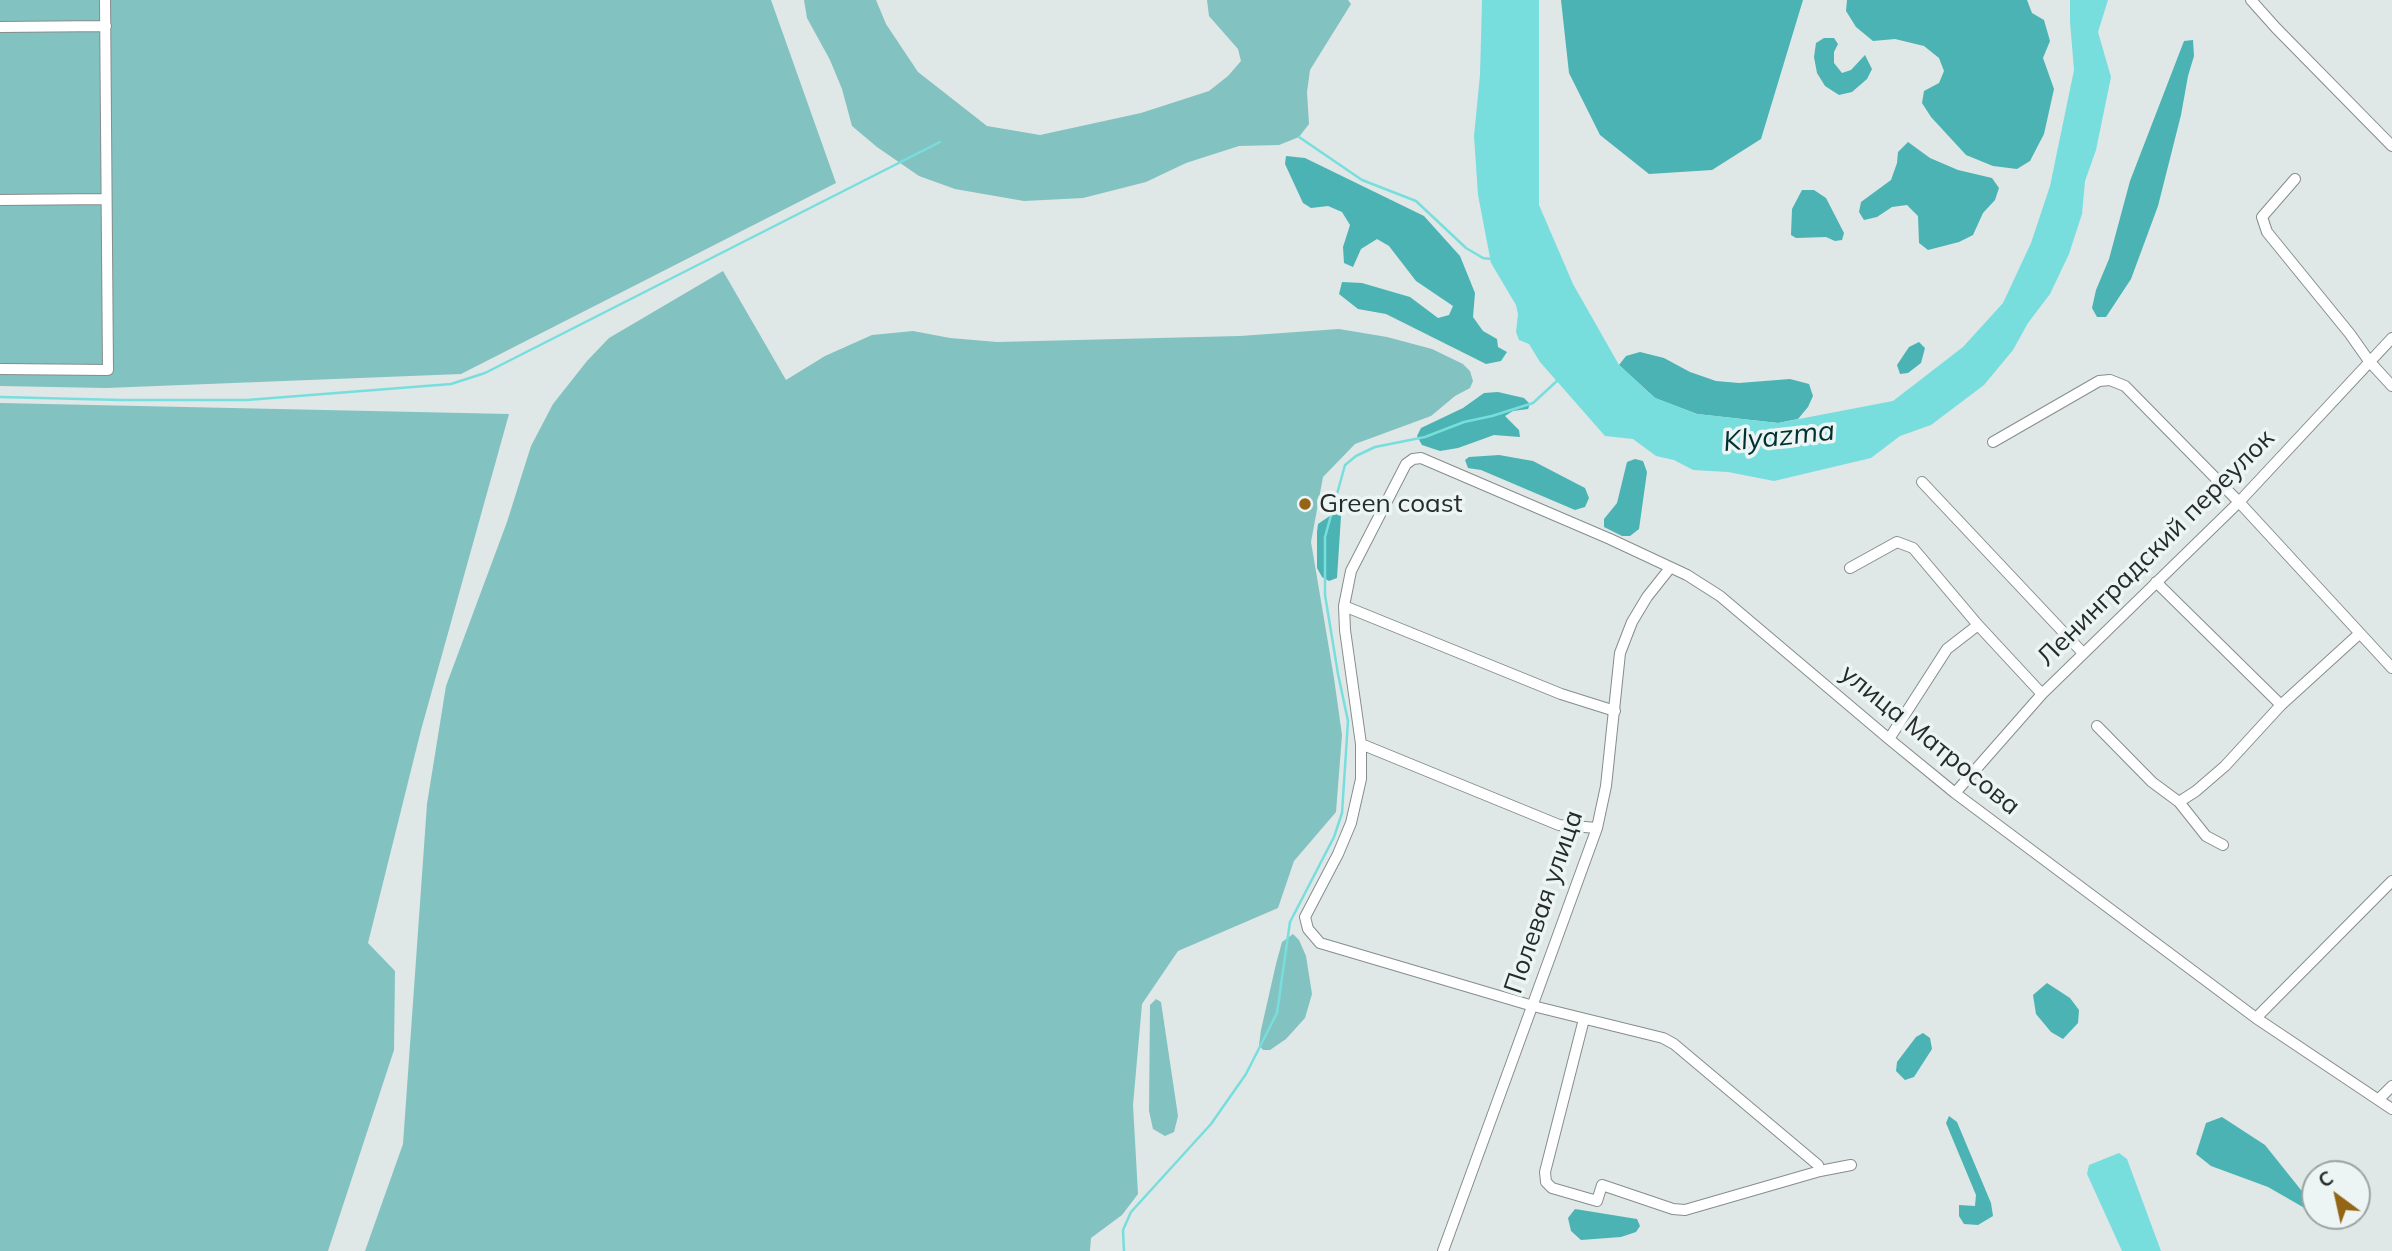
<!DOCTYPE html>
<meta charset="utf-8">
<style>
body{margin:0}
#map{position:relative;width:2392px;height:1251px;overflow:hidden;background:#dfe7e7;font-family:Mulish,sans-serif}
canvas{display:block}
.north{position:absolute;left:2301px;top:1160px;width:70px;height:70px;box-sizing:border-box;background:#ecf4f4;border:2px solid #9da3a3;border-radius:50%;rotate:327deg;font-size:19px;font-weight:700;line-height:28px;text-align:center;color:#272a2a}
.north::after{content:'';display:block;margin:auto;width:24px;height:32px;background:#946514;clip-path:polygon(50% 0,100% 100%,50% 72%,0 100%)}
</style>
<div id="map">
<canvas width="2392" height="1251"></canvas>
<div class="north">С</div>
</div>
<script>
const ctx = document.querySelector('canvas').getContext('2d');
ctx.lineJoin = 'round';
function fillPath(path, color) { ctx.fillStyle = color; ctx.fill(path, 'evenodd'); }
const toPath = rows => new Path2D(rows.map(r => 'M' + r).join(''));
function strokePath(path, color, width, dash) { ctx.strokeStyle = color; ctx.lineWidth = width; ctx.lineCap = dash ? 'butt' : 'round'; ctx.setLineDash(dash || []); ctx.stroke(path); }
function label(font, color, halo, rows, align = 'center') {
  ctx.font = font + ' Mulish,sans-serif'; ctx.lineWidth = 7; ctx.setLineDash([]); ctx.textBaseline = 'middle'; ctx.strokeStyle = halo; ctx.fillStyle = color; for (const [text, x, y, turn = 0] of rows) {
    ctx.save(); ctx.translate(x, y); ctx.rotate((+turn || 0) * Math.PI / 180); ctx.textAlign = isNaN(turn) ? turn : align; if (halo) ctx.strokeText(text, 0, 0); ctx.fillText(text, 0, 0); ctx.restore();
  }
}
fillPath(toPath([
 [0,0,771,0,836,183,461,374,106,388,0,386],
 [804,0,876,0,886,24,918,72,987,126,1040,135,1141,113,1209,91,1228,76,1241,61,1238,49,1209,16,1207,0,1348,0,1351,4,1310,70,1307,92,1309,124,1299,137,1279,145,1239,146,1186,163,1146,182,1083,198,1024,201,955,189,919,176,877,147,852,126,842,89,830,60,807,18],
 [723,271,786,380,825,356,872,335,913,331,950,338,997,342,1240,336,1339,329,1387,337,1432,349,1463,364,1470,371,1473,381,1470,388,1455,396,1431,416,1355,444,1323,477,1311,542,1334,678,1342,735,1336,812,1294,861,1278,908,1178,951,1142,1004,1133,1105,1138,1194,1122,1215,1091,1238,1090,1251,365,1251,403,1144,427,804,446,686,507,522,531,446,553,404,587,361,609,338],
 [0,403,509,414,421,730,368,943,395,971,394,1050,328,1251,0,1251],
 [1293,934,1299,940,1306,956,1312,994,1305,1018,1286,1039,1270,1050,1263,1050,1259,1045,1261,1030,1276,964,1282,942],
 [1156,999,1161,1002,1178,1116,1174,1132,1165,1136,1153,1129,1149,1111,1150,1005]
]), '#82c2c1');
fillPath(toPath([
 [1561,0,1803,0,1761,139,1712,170,1649,174,1600,135,1569,73],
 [1847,0,2027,0,2032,13,2044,20,2050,41,2043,58,2054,89,2044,134,2030,161,2017,169,1993,166,1966,155,1931,117,1922,103,1924,91,1939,83,1944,71,1939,58,1924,46,1895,39,1873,41,1856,27,1846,11],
 [1824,38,1834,38,1838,44,1834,52,1834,63,1842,73,1851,70,1865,55,1872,69,1867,79,1852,92,1839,95,1825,86,1817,73,1814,57,1816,43],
 [2193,40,2194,56,2188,76,2181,115,2158,206,2131,279,2106,317,2097,317,2092,308,2096,290,2109,259,2130,181,2184,41],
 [1908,142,1930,158,1958,170,1992,178,1999,188,1995,200,1983,213,1973,235,1959,242,1928,250,1919,243,1918,216,1907,205,1892,207,1877,217,1864,220,1859,212,1861,202,1891,180,1897,163,1898,152],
 [1286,156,1305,158,1424,216,1460,256,1475,293,1473,317,1483,331,1497,339,1498,347,1507,352,1501,361,1486,364,1386,314,1358,309,1339,294,1342,282,1362,283,1410,297,1438,318,1449,315,1453,306,1416,281,1389,246,1377,239,1361,249,1353,267,1344,263,1343,247,1350,225,1342,212,1328,206,1311,208,1303,203,1285,164],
 [1802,190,1814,190,1826,198,1844,233,1842,240,1835,241,1826,237,1796,238,1791,235,1792,209],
 [1919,342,1925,348,1921,363,1908,373,1900,374,1897,365,1909,347],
 [1640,352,1664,358,1690,372,1716,381,1739,383,1790,379,1809,384,1813,396,1808,407,1798,419,1778,423,1697,414,1655,398,1619,365,1626,356],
 [1498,392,1524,398,1530,404,1528,409,1513,411,1505,416,1519,430,1520,437,1494,435,1458,448,1440,451,1422,445,1417,436,1421,428,1463,408,1484,393],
 [1499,455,1533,461,1585,488,1589,498,1585,507,1575,510,1481,470,1468,468,1465,460,1469,457],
 [1635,459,1643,461,1647,472,1639,529,1630,536,1622,536,1604,527,1604,519,1617,503,1627,462],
 [1337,511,1341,516,1337,578,1329,581,1322,577,1317,568,1317,532,1318,524],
 [2047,983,2070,998,2079,1010,2078,1023,2063,1039,2051,1032,2036,1014,2033,995],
 [1923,1033,1930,1038,1932,1049,1914,1077,1905,1080,1896,1071,1897,1062,1916,1037],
 [1949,1116,1957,1122,1991,1203,1993,1216,1978,1225,1964,1224,1959,1216,1959,1205,1975,1206,1976,1195,1946,1123],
 [2222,1117,2265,1145,2301,1190,2315,1196,2315,1214,2268,1187,2211,1166,2196,1154,2206,1123],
 [1575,1209,1637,1219,1640,1226,1636,1232,1621,1237,1581,1240,1571,1231,1568,1218]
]), '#4bb3b3');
fillPath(toPath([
 [1482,0,1539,0,1539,205,1573,284,1619,365,1655,398,1697,414,1778,423,1893,401,1963,347,2003,303,2031,243,2050,186,2074,70,2070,22,2070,0,2108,0,2098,32,2111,77,2096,150,2085,181,2082,214,2069,254,2050,294,2028,323,2013,350,1984,385,1931,425,1900,436,1871,458,1774,481,1728,472,1693,470,1674,460,1656,456,1633,439,1605,436,1540,362,1529,344,1519,340,1516,332,1518,314,1516,305,1491,263,1478,195,1474,136,1480,75],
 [2119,1153,2127,1159,2161,1251,2122,1251,2087,1174,2089,1165]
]), '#78dedd');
strokePath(toPath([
 [1299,137,1362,180,1416,201,1466,248,1483,258,1491,259],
 [0,397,121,400,247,400,451,384,485,373,940,142],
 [1124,1251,1123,1230,1131,1212,1211,1124,1246,1074,1277,1013,1290,922,1334,837,1342,813,1348,721,1338,674,1325,595,1325,537,1345,465,1356,456,1375,447,1425,437,1464,422,1492,416,1533,403,1558,380]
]), '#78dedd', 2.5);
const minor = toPath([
 [2251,0,2276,28,2392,146],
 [0,27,106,26],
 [2295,179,2262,217,2267,232,2350,334,2369,361,2392,386],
 [0,200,106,199],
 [0,369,108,370,105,0],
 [1993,442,2099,381,2110,380,2125,386,2239,502,2392,668],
 [1922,482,2083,653],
 [1850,568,1897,542,1913,548,1978,625,2042,694],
 [2156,582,2281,705],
 [1344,606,1561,694,1615,711],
 [2097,726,2152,782,2179,802,2206,836,2223,845],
 [1889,739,1947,649,1978,625],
 [1361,744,1559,825,1597,828],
 [1955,793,2042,694,2239,502,2392,338],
 [2179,802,2196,791,2225,766,2281,705,2359,634],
 [2256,1018,2392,881],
 [1584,1019,1545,1172,1546,1182,1552,1188,1597,1201,1602,1185,1673,1209,1685,1210,1820,1171,1851,1165],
 [2379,1099,2392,1086],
 [1820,1171,1818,1165,1674,1044,1663,1038,1533,1006,1320,943,1308,929,1305,917,1338,854,1351,823,1361,779,1361,744,1345,630,1344,606,1351,571,1406,464,1413,459,1421,458,1610,539,1687,575,1720,596,1889,739,1955,793,2256,1018,2392,1109],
 [1443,1251,1597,828,1606,786,1620,653,1632,622,1647,597,1670,568]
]);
strokePath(minor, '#868d8d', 12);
strokePath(minor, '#fff', 10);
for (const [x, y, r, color] of [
 [1305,504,7,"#946514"]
]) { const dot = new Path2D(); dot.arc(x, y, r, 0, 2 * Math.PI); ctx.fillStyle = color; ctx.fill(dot); strokePath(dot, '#ecf4f4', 2.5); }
label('26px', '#272a2a', '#ecf4f4', [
 ["Green coast",1319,504]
], 'left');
label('26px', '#272a2a', '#ecf4f4', [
 ["Ленинградский переулок",2156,548,-45],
 ["улица Матросова",1930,740,39],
 ["Полевая улица",1544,902,-71]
]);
label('italic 28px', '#003131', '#ecf4f4', [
 ["Klyazma",1779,437,-6]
]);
</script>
